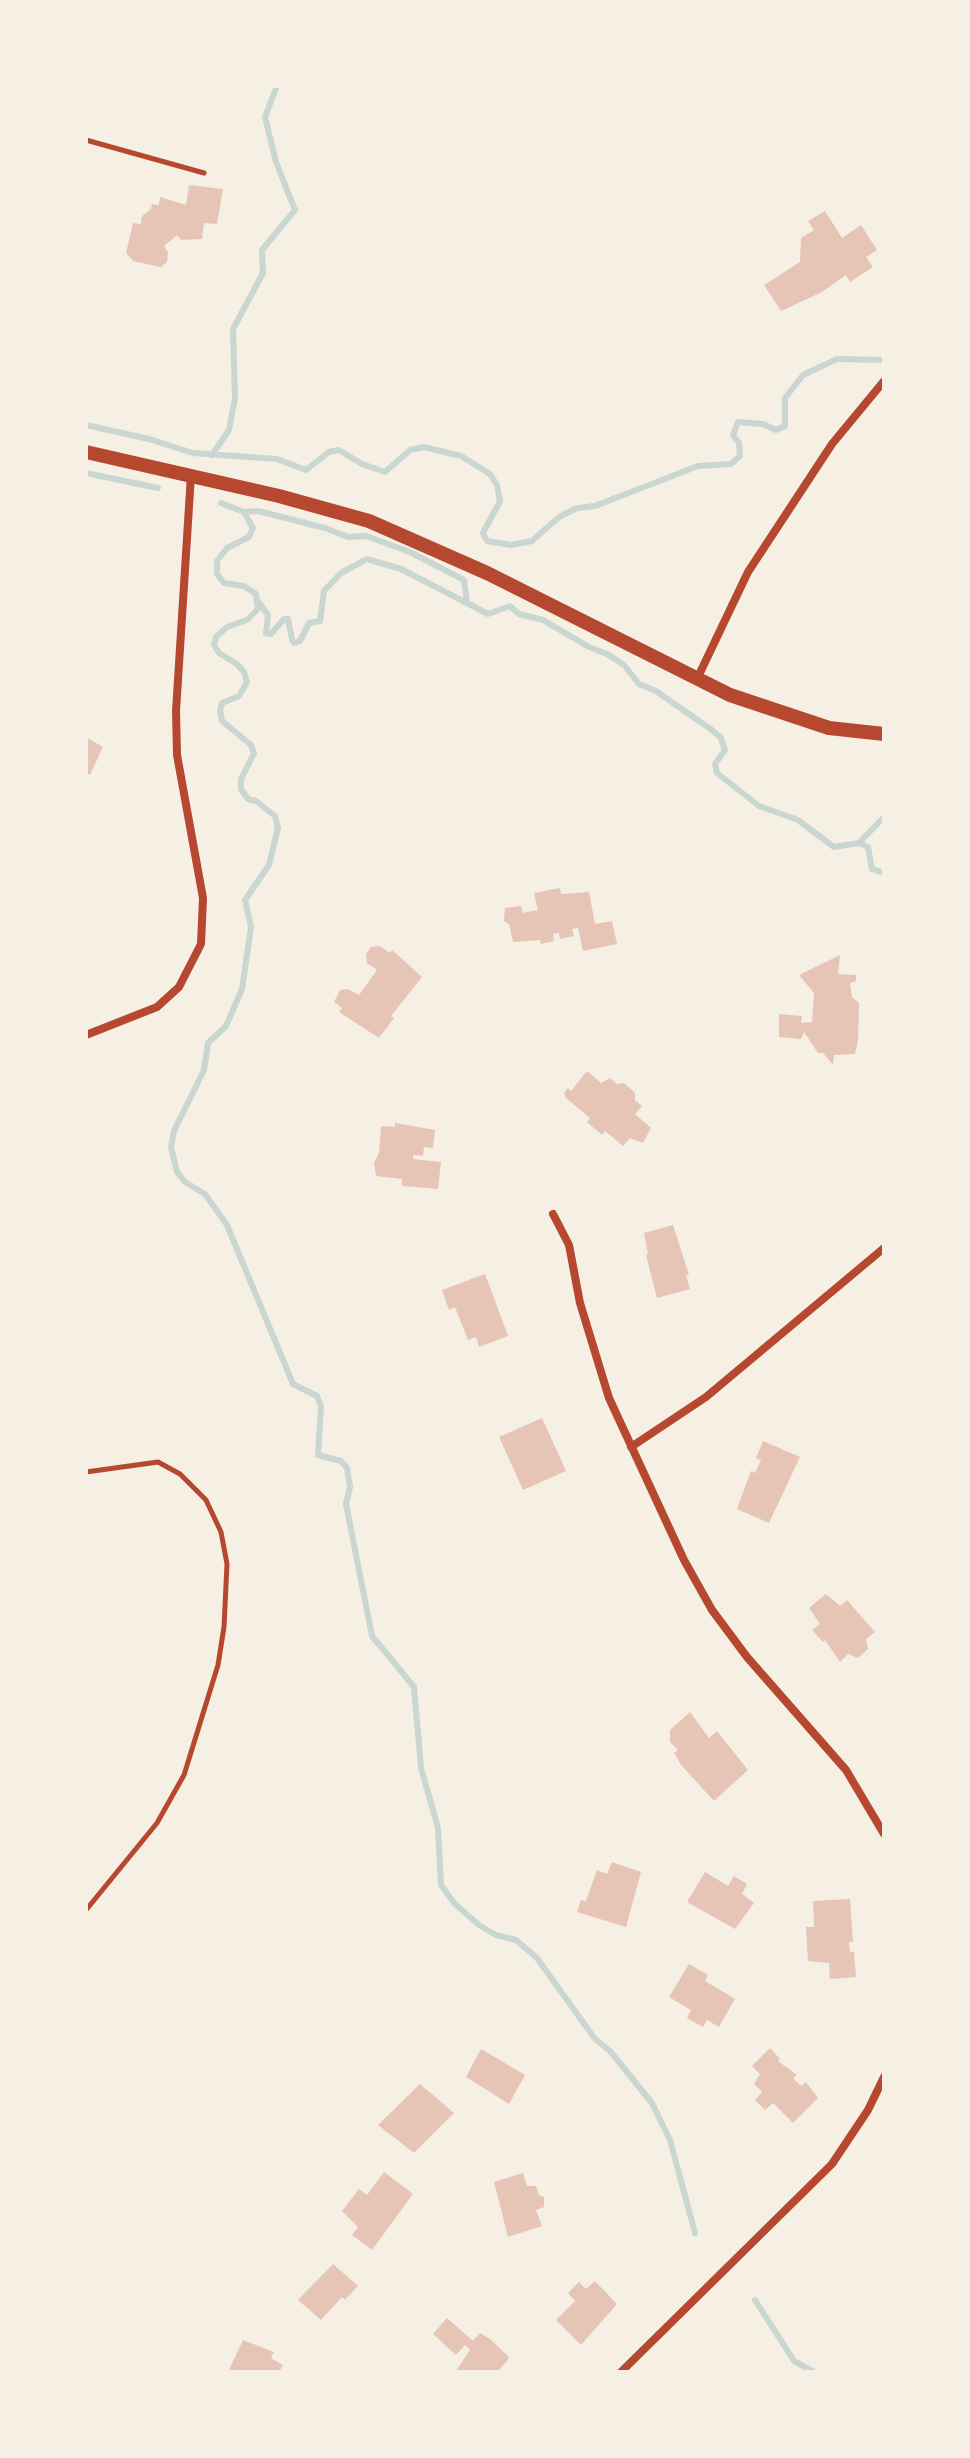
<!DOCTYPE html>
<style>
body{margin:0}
#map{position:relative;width:970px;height:2458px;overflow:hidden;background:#f6efe4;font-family:"Nunito Sans",sans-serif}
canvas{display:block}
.frame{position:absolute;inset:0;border:88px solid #f6efe4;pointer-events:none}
</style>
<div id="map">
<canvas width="970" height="2458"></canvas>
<div class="frame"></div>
</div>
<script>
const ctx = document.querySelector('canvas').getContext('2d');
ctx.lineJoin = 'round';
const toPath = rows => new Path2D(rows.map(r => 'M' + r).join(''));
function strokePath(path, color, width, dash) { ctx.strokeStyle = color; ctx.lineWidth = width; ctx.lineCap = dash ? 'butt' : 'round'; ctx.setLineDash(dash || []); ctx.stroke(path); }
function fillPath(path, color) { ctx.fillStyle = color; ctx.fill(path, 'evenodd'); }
strokePath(toPath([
 [86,425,149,439,193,453,277,459,306,470,329,452,339,450,362,464,385,472,410,450,424,447,461,456,490,474,497,485,500,501,483,533,487,541,511,545,532,541,559,517,577,508,595,506,698,466,731,464,740,456,739,443,733,435,738,422,763,424,776,430,785,426,785,398,803,375,837,359,884,360],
 [212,455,229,430,235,398,233,329,263,273,262,250,295,210,276,162,265,117,277,86],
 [86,473,158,488],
 [221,503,244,512,258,511,325,528,348,537,366,536,410,552,464,580,467,602],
 [244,512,253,528,249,537,227,548,217,561,217,574,224,583,244,586,256,594,258,609,247,620,227,627,216,637,214,645,219,653,237,664,244,672,247,682,239,696,222,703,220,711,222,721,251,745,254,753,241,779,241,789,248,799,256,801,275,816,278,828,269,865,245,900,251,927,242,989,226,1026,208,1043,204,1070,174,1131,171,1147,177,1172,185,1182,205,1194,227,1225,293,1384,317,1396,321,1406,318,1455,341,1461,347,1468,350,1487,346,1504,372,1636,414,1687,421,1768,438,1828,441,1885,455,1904,479,1925,496,1935,516,1940,537,1958,595,2039,610,2051,652,2103,670,2140,695,2233],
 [258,601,268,615,266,633,271,634,284,619,288,619,292,639,294,643,300,641,309,623,320,621,324,591,341,573,367,559,401,569,488,614,510,606,519,614,543,620,589,647,607,654,624,665,639,684,656,691,712,730,721,738,725,750,715,764,717,773,759,806,798,820,834,847,859,843,884,817],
 [859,843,868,847,872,869,884,873],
 [755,2300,794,2361,814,2372]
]), '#c9d6d2', 6);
fillPath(toPath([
 [189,185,223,189,217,224,204,223,202,239,181,240,177,235,164,246,168,252,167,262,161,267,133,261,126,253,133,223,141,224,142,216,151,209,152,204,159,205,160,197,186,205],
 [825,211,842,238,861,225,877,250,866,257,873,267,850,282,846,275,822,292,781,311,764,285,800,262,801,238,814,230,808,221],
 [86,737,103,747,90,775,86,773],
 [560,888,561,894,589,892,595,924,612,921,617,944,583,951,578,928,572,929,574,936,560,939,559,933,553,934,554,941,541,944,540,940,513,942,509,924,504,921,505,908,521,906,523,913,538,910,534,893],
 [380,946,390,953,392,950,422,977,391,1016,394,1018,379,1038,339,1012,342,1008,334,1002,340,990,348,989,359,995,377,970,367,963,366,954,371,947],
 [840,955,838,974,856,975,856,981,850,983,852,997,859,1003,858,1041,855,1054,834,1055,833,1065,823,1053,818,1053,804,1032,801,1039,779,1037,779,1014,802,1016,801,1023,812,1022,814,993,799,975],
 [587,1071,601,1083,610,1078,617,1084,624,1083,635,1093,635,1100,642,1106,635,1114,651,1128,643,1143,630,1138,623,1146,605,1131,602,1135,587,1122,590,1118,566,1098,564,1093,568,1088,571,1091],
 [395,1123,435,1130,433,1148,424,1147,423,1156,413,1155,413,1159,441,1162,438,1189,402,1186,402,1179,376,1176,374,1163,379,1153,381,1126,395,1127],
 [673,1225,689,1275,686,1275,690,1289,657,1298,646,1255,648,1254,644,1233],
 [485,1274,508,1336,479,1347,476,1337,468,1340,455,1307,449,1310,442,1290],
 [542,1418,566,1471,523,1490,499,1437],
 [763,1441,800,1457,769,1523,737,1509,751,1471,755,1473,761,1460,756,1458],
 [826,1594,840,1606,847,1600,875,1632,866,1639,868,1649,858,1658,848,1654,840,1662,825,1640,823,1642,812,1630,820,1624,809,1608],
 [690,1712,709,1738,717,1731,748,1770,714,1801,681,1765,674,1753,678,1750,670,1742,670,1730],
 [612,1862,641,1872,626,1927,577,1912,581,1900,586,1901,597,1870,607,1874],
 [705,1872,728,1886,734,1876,747,1884,742,1894,754,1903,735,1929,687,1902],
 [850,1899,853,1942,849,1942,850,1952,854,1952,856,1977,830,1979,829,1963,808,1961,806,1927,814,1927,813,1901],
 [689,1964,708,1975,705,1981,735,1999,719,2027,707,2020,703,2027,687,2018,691,2010,669,1997],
 [770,2048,780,2059,778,2061,797,2075,793,2078,801,2086,806,2082,818,2098,793,2123,773,2103,765,2110,755,2100,762,2092,754,2084,760,2074,752,2066],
 [481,2049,525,2075,509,2104,466,2077],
 [420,2084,454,2113,414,2153,378,2125],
 [384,2172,413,2194,372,2250,352,2235,358,2227,342,2211,359,2189,367,2195],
 [523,2173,527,2186,536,2186,539,2195,544,2197,544,2207,536,2210,542,2226,508,2237,494,2182],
 [333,2264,358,2286,345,2300,342,2297,321,2320,298,2300],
 [595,2281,617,2304,581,2345,556,2320,575,2301,568,2293,579,2282,586,2289],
 [447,2318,473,2341,480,2333,490,2339,509,2357,507,2361,497,2372,455,2372,470,2350,465,2345,456,2355,433,2334],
 [243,2340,274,2352,271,2358,283,2365,279,2372,228,2372]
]), '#e6c5b7');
strokePath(toPath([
 [86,140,204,173],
 [86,1472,158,1462,180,1474,206,1500,221,1532,227,1564,224,1627,218,1665,184,1775,157,1823,86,1910]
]), '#b5482f', 5);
strokePath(toPath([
 [697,679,748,572,832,444,884,381],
 [86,1035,157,1007,179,987,201,944,203,898,177,755,176,711,191,475],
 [553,1214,569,1245,580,1303,609,1398,684,1560,712,1610,747,1657,846,1770,884,1834],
 [631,1447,706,1397,884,1248],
 [621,2372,832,2164,868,2110,884,2077]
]), '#b5482f', 8);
strokePath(toPath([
 [86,452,279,496,369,521,487,573,730,695,829,728,884,734]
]), '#b5482f', 14);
</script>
